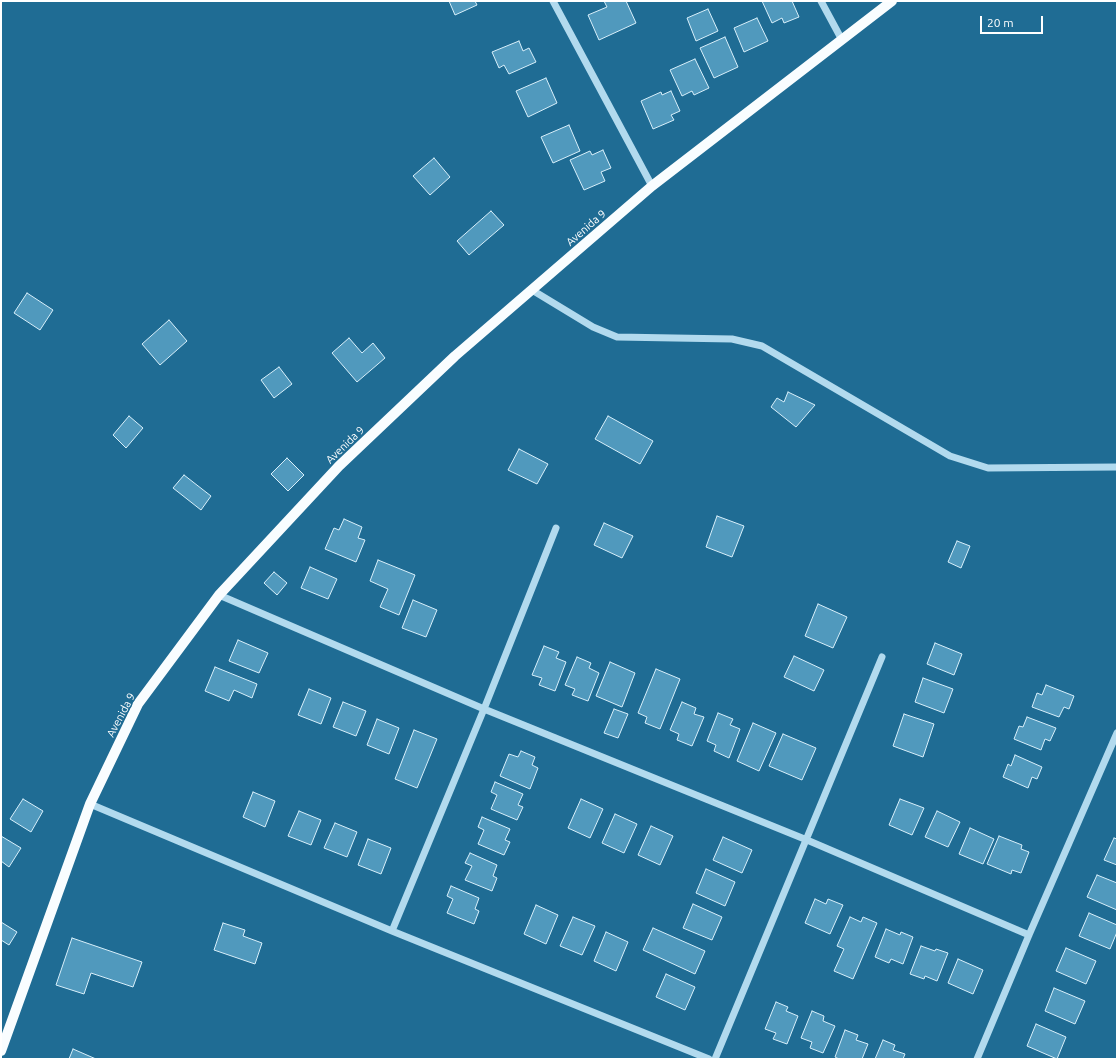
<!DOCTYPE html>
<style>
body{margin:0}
#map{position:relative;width:1118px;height:1060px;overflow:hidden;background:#1f6c94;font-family:Ubuntu,sans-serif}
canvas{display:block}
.frame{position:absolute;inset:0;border:2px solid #fff;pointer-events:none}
.scale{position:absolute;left:980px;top:16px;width:63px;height:18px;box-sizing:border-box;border:2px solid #fff;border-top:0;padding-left:5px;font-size:12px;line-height:14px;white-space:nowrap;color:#fff;-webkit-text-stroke:3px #1f6c94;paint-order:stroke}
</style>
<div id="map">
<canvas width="1118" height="1060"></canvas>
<div class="frame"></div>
<div class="scale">20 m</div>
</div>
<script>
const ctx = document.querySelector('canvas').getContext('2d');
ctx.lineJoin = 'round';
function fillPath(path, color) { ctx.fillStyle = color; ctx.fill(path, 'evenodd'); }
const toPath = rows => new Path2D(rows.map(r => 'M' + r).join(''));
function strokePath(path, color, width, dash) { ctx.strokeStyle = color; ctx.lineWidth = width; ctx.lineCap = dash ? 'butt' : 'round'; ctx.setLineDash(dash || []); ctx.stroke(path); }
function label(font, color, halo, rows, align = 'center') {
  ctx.font = font + ' Ubuntu,sans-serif'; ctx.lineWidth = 3; ctx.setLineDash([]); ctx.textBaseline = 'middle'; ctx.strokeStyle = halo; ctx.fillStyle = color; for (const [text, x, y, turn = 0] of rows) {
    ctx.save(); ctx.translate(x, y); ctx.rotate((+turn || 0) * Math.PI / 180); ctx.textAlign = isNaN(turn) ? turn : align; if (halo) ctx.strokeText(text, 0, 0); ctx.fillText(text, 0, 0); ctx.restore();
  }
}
const building = toPath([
 [449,1,475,1,477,5,455,15,449,1],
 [604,1,626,1,636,23,599,40,588,15,607,7,604,1],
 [762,1,792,1,799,17,784,23,782,18,772,23,762,1],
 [708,9,718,31,696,41,687,18,708,9],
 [757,18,768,41,744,52,734,28,757,18],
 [725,37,738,67,714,78,700,48,725,37],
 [519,41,523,51,529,48,536,62,509,74,504,65,499,68,492,52,519,41],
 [695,59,709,88,694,95,692,91,682,96,670,70,695,59],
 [546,78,557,103,528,117,516,91,546,78],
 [671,91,680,111,671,115,674,120,653,129,641,101,661,92,662,95,671,91],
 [569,125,580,151,553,163,541,137,569,125],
 [603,150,611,168,601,172,605,181,584,190,570,160,590,151,592,155,603,150],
 [434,158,450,177,430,195,413,176,434,158],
 [491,211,504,225,469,255,457,241,491,211],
 [27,293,53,310,40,330,14,313,27,293],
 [169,320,187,341,160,365,142,344,169,320],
 [349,338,362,353,373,343,385,358,357,382,332,353,349,338],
 [279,367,292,384,274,398,261,380,279,367],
 [788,392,815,405,796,427,771,407,777,398,784,402,788,392],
 [129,416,143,428,126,448,113,435,129,416],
 [608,416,653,441,640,464,595,439,608,416],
 [519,449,548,464,537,484,508,470,519,449],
 [287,458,304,475,288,491,271,474,287,458],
 [184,475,211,496,201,510,173,488,184,475],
 [717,516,744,526,732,557,706,547,717,516],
 [344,519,362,527,358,538,365,540,356,562,325,549,334,528,339,530,344,519],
 [604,523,633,536,622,558,594,545,604,523],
 [957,541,970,546,961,568,948,562,957,541],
 [378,560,415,575,399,615,380,607,388,589,370,581,378,560],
 [310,567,337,579,328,599,301,588,310,567],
 [274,572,287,583,277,595,264,583,274,572],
 [413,600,437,610,426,637,402,628,413,600],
 [818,604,847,617,833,648,805,636,818,604],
 [238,640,268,653,259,673,229,661,238,640],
 [935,643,962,654,954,675,927,664,935,643],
 [544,646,559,652,556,658,566,662,555,691,539,685,542,678,532,675,544,646],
 [794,656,824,670,814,691,784,677,794,656],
 [577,657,591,663,589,668,599,673,588,701,572,695,575,689,565,685,577,657],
 [610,662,635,673,622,707,596,696,610,662],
 [215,667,257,684,252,698,234,690,229,701,205,691,215,667],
 [656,669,680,679,660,729,645,723,647,717,638,713,656,669],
 [923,678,953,689,944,713,915,702,923,678],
 [1046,685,1074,696,1069,709,1064,707,1059,717,1032,707,1037,693,1042,695,1046,685],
 [309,689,331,698,321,724,298,715,309,689],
 [343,702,366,711,356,736,333,727,343,702],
 [682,702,696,708,694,714,704,717,692,746,677,740,679,734,670,730,682,702],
 [614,709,628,714,618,738,604,733,614,709],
 [718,713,733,719,730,725,740,729,729,758,714,751,716,745,707,741,718,713],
 [904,714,934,724,923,757,893,746,904,714],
 [1027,717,1056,728,1050,741,1045,739,1041,750,1014,739,1019,726,1023,727,1027,717],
 [377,719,399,728,389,754,367,745,377,719],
 [753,723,776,733,759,771,737,761,753,723],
 [414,730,437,739,417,788,395,779,414,730],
 [783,734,816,748,802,780,769,766,783,734],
 [521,751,535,757,532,765,538,768,530,789,500,776,509,754,518,757,521,751],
 [1015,755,1042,767,1037,779,1032,777,1028,788,1003,777,1008,764,1011,766,1015,755],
 [495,782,523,794,518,805,523,807,517,820,491,809,497,795,491,792,495,782],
 [253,792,275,801,265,827,243,817,253,792],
 [23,799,43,811,31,832,10,819,23,799],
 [581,799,603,809,590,838,568,828,581,799],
 [900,799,924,808,912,835,889,825,900,799],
 [299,811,321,820,311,845,288,836,299,811],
 [937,811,960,822,948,847,925,837,937,811],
 [615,814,637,824,624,853,602,843,615,814],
 [482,817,510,829,505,840,510,842,504,855,478,844,484,830,478,827,482,817],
 [335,823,357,832,347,857,324,848,335,823],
 [651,826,673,836,660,865,638,855,651,826],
 [970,828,994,839,983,864,959,854,970,828],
 [1,836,21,848,9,867,1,861,1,836],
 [999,836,1022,845,1021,849,1029,852,1021,873,1012,870,1011,874,987,864,999,836],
 [723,837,752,850,742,873,713,860,723,837],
 [1114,838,1117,839,1117,865,1104,860,1114,838],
 [368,839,391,848,381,874,358,865,368,839],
 [470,853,497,865,493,876,497,878,492,891,465,880,472,866,465,863,470,853],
 [706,869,735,882,725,906,696,893,706,869],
 [1097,875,1117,883,1117,910,1087,897,1097,875],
 [451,886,479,898,475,909,479,911,474,924,447,913,453,899,447,896,451,886],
 [815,899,826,904,828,899,843,905,830,934,805,923,815,899],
 [693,904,722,917,712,940,683,928,693,904],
 [536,905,558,915,546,944,524,934,536,905],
 [1089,913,1117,925,1117,932,1110,949,1079,936,1089,913],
 [573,917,595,926,582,955,560,946,573,917],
 [850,917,861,922,863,917,877,923,853,979,834,971,844,949,837,946,850,917],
 [1,922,17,932,9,945,1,940,1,922],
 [223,923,245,930,243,936,262,943,255,964,214,950,223,923],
 [653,928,705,951,695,974,643,950,653,928],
 [886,929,900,935,901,932,913,937,903,964,891,959,889,963,875,957,886,929],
 [606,932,628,942,616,971,594,961,606,932],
 [72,938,142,962,133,987,91,973,84,994,56,985,72,938],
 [921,946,935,951,936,949,948,953,937,981,925,976,924,979,910,974,921,946],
 [1066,948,1096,961,1086,984,1056,971,1066,948],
 [958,959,983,970,973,994,948,983,958,959],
 [666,974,695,987,685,1010,656,997,666,974],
 [1054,988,1085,1001,1075,1024,1045,1011,1054,988],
 [776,1002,788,1007,786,1011,798,1016,787,1044,773,1039,776,1033,765,1029,776,1002],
 [812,1011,824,1016,823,1021,835,1026,823,1053,810,1048,812,1042,801,1038,812,1011],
 [1036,1024,1066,1037,1057,1059,1027,1046,1036,1024],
 [845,1030,858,1035,856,1040,868,1044,862,1059,839,1059,835,1057,845,1030],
 [883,1040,895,1045,893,1050,905,1054,903,1059,875,1059,883,1040],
 [73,1049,96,1059,69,1059,73,1049]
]);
fillPath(building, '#5099bd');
strokePath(building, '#d8effa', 1);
strokePath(toPath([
 [553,1,652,186],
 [821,1,842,40],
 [532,290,593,327,617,337,732,339,762,346,950,456,988,468,1117,467],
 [219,595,484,709,807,840,1029,935],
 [90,804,392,931,709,1059],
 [392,931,484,709,556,528],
 [715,1059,882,657],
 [977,1059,1029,935,1117,733]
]), '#b2daee', 7);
strokePath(toPath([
 [1,1051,90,804,138,704,219,595,339,466,455,356,652,186,892,1]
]), '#f9fdff', 10);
label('11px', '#fff', '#1f6c94', [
 ["Avenida 9",586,228,-41],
 ["Avenida 9",345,445,-44],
 ["Avenida 9",121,715,-62]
]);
</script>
